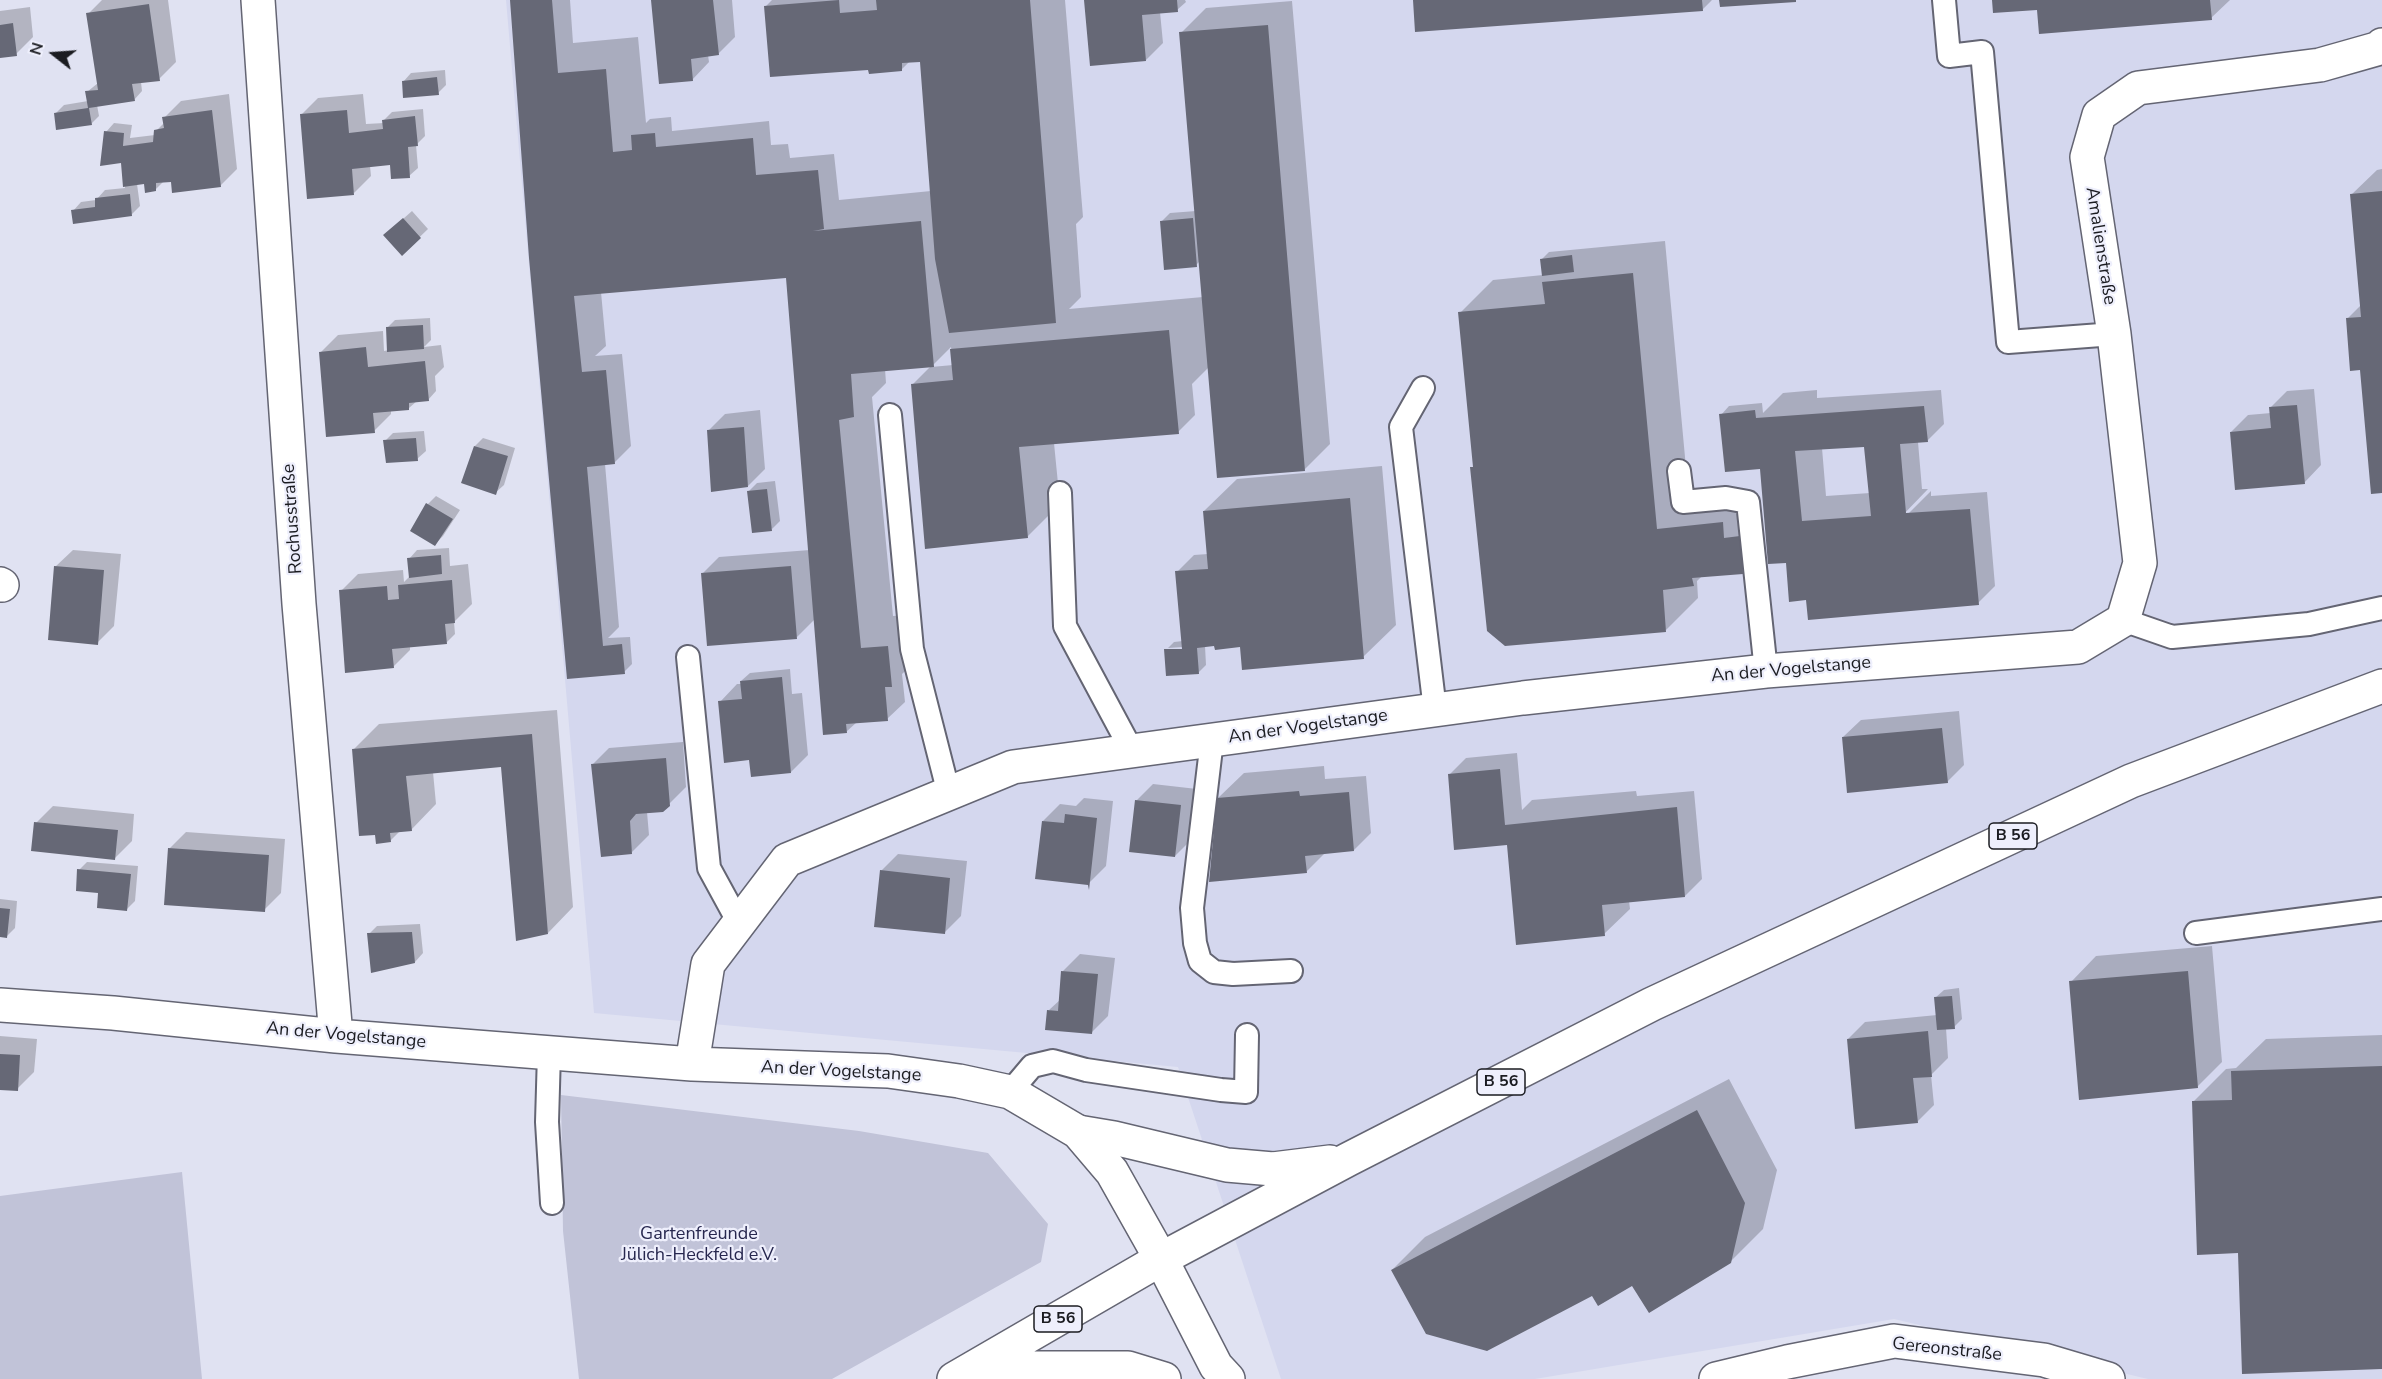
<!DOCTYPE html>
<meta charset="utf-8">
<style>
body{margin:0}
#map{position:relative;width:2382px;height:1379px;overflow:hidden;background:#e0e2f2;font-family:"Nunito Sans",sans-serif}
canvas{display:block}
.north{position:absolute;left:24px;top:24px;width:60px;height:60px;-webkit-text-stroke:4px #eeeffc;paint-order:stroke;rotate:287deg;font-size:16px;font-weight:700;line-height:24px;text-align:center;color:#1b1c21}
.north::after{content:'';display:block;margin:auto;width:21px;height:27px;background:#1b1c21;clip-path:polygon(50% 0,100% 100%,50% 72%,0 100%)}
</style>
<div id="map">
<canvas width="2382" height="1379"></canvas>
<div class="north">N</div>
</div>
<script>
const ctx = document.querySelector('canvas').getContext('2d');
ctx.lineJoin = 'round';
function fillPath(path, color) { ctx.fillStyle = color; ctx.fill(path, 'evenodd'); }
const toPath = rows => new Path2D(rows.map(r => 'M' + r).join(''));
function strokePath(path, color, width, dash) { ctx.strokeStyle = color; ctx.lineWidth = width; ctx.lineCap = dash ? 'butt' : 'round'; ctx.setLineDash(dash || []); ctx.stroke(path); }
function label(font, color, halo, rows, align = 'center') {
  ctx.font = font + ' "Nunito Sans",sans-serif'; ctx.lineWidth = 4.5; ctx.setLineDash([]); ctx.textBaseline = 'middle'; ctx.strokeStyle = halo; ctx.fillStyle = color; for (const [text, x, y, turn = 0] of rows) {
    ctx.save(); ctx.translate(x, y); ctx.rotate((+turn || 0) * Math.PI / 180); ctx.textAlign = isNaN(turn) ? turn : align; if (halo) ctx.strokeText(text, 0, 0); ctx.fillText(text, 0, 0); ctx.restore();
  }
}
fillPath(toPath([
 [506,0,2382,0,2382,1379,2148,1379,1894,1319,1535,1379,1281,1379,1178,1067,594,1013]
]), '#d4d7ee');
fillPath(toPath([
 [561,1095,859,1131,988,1153,1048,1224,1041,1262,832,1379,579,1379,563,1231],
 [182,1172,202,1379,0,1379,0,1196]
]), '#c1c3d8');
fillPath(toPath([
 [102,0,168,0,176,62,159,79,141,82,142,91,134,100,97,105,99,116,91,124,56,113,64,105,88,101,87,92,98,83,88,14],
 [511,0,570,0,573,43,638,37,646,123,650,119,671,117,672,131,769,121,771,145,788,144,790,158,834,154,839,200,931,191,922,58,910,61,901,70,870,68,765,7,772,0,1065,0,1083,217,1076,224,1081,297,1069,309,1203,297,1200,261,1196,265,1162,221,1170,213,1196,211,1181,33,1206,8,1292,1,1330,444,1304,470,1209,367,1192,384,1195,415,1178,432,1054,443,1060,504,1027,537,913,384,932,365,885,369,886,383,872,397,893,616,920,614,924,653,902,674,905,702,887,719,857,722,846,732,816,618,797,637,702,574,719,557,810,550,788,276,601,292,606,346,595,356,622,354,631,446,614,463,605,464,619,627,608,638,630,637,632,664,624,672,568,677],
 [951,347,953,365,931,367],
 [652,0,732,0,735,37,718,54,708,55,709,62,692,80],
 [1085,0,1185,0,1186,2,1177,10,1160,12,1163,43,1146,60],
 [1414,0,1712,0,1702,10],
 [1994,0,2230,0,2211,18,2038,8],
 [30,7,33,37,16,54,0,57,0,11],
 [445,70,446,85,438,93,403,82,411,73],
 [229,94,237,169,220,186,172,180,164,181,156,189,145,183,137,184,140,206,131,215,73,211,81,202,96,200,105,190,125,188,122,162,106,132,114,123,132,125,130,138,155,135,156,131,165,122,164,118,181,101],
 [363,94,366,124,384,123,384,120,392,112,423,109,425,136,416,145,418,168,409,176,391,164,370,166,371,176,354,193,301,115,318,98],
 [2382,169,2382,491,2361,368,2347,319,2361,305,2351,195,2377,170],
 [412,211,428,229,402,254,394,227],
 [1665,241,1690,511,1739,505,1760,555,1743,573,1702,576,1697,581,1698,598,1666,630,1472,468,1475,465,1460,313,1493,280,1543,275,1541,260,1549,252],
 [430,318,431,340,424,347,441,345,444,367,435,376,436,391,428,400,417,401,409,408,391,410,391,414,374,431,321,352,338,335,383,331,384,351,389,350,387,328,395,320],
 [2314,389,2321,465,2304,483,2231,432,2248,415,2271,413,2270,408,2287,391],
 [1817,390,1817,398,1941,390,1944,424,1927,441,1918,442,1922,489,1928,489,1900,518,1902,520,1931,491,1931,496,1987,492,1995,586,1978,603,1808,599,1787,561,1761,465,1721,415,1729,406,1762,403,1763,413,1783,393],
 [1866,445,1870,493,1826,496,1822,448],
 [760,410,765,469,748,486,708,431,725,414],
 [424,431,426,451,417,459,385,441,393,433],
 [483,438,515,448,504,485,495,493,475,446],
 [1382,466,1396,625,1363,657,1216,643,1205,646,1206,665,1198,673,1183,647,1168,648,1174,642,1183,641,1177,572,1194,555,1208,554,1204,511,1237,479],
 [775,481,780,521,772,529,749,491,757,483],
 [436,496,460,510,443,536,435,544,428,504],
 [449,548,450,566,468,564,472,604,454,622,455,634,447,642,410,646,410,650,393,667,341,591,358,574,403,570,404,582,410,576,409,559,417,550],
 [73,550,121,554,114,626,97,643,55,567],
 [790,669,792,694,802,693,808,755,791,772,751,758,720,702,737,684,742,684,741,681,750,673],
 [557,710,573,907,548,933,502,765,433,772,436,804,411,830,400,831,390,841,353,750,379,724],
 [1959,711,1964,765,1947,782,1843,737,1861,720],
 [683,742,686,787,662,811,647,812,649,835,632,852,592,765,609,748],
 [1517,753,1522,810,1532,800,1636,791,1637,796,1694,791,1702,879,1685,896,1629,901,1630,909,1604,934,1509,843,1449,775,1466,758],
 [1324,766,1325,779,1366,776,1371,833,1354,850,1326,852,1306,872,1218,798,1244,773],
 [1153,784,1197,789,1192,839,1175,856,1136,801],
 [1084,798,1113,801,1106,866,1089,883,1043,821,1060,804,1076,806],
 [53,806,134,814,132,841,115,858,36,823],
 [186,832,285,839,281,893,264,910,169,849],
 [898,854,967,861,961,916,944,933,881,871],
 [87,862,138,866,135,901,127,909,100,891,79,870],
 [0,899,17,901,15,928,7,936,0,936],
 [420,924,423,953,415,962,369,934,377,926],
 [2212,946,2222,1062,2197,1087,2071,982,2096,956],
 [1080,954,1115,958,1108,1016,1091,1033,1049,1010,1061,999,1063,971],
 [1959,988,1962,1019,1954,1027,1946,1028,1948,1058,1931,1075,1934,1105,1917,1122,1848,1039,1865,1022,1937,1015,1935,998,1944,990],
 [2382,1035,2382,1368,2239,1252,2194,1101,2226,1069,2236,1068,2266,1039],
 [0,1036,37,1039,34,1072,17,1089,0,1088],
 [1729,1079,1777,1170,1763,1229,1730,1262,1593,1294,1392,1270,1425,1237]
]), '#0003');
fillPath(toPath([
 [510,0,552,0,558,73,606,69,613,152,632,150,631,135,655,133,656,147,753,138,756,175,818,170,824,229,813,231,921,221,934,367,851,374,854,417,839,420,861,648,888,646,892,687,885,687,888,721,846,724,847,733,823,735,786,278,574,296,582,372,606,370,615,464,587,467,603,646,622,644,625,674,567,679,529,258],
 [651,0,713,0,719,55,691,59,693,81,659,84],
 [839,0,840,13,877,10,876,0,1030,0,1056,323,949,333,935,259,920,62,902,63,902,71,869,74,868,70,770,77,764,6],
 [1084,0,1177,0,1178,12,1142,15,1146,61,1090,66],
 [1413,0,1702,0,1703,11,1415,32],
 [1719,0,1796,0,1796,2,1720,7],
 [1992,0,2210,0,2212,20,2039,34,2037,10,1993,13],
 [149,4,160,81,132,84,135,101,89,108,92,125,56,130,54,113,88,108,85,91,98,90,86,13],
 [13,23,17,56,0,58,0,25],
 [1268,25,1305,471,1217,478,1179,32],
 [437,77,439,95,403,98,402,81],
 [212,110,221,187,172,193,171,182,156,183,156,191,145,193,144,184,123,187,121,163,100,166,104,131,124,133,123,146,153,142,154,130,164,128,162,117],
 [347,110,349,133,383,129,382,120,415,116,418,146,408,147,410,178,391,179,390,165,352,169,354,195,307,199,300,114],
 [2382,191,2382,493,2371,494,2360,370,2350,371,2346,318,2361,317,2350,194],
 [130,194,132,216,73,224,71,210,95,207,95,198],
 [403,218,421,238,402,256,383,235],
 [1193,218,1197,267,1164,270,1160,221],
 [1572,255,1574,272,1542,276,1540,259],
 [1633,273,1657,529,1723,522,1724,538,1740,536,1743,574,1692,578,1694,586,1663,590,1666,632,1505,646,1487,631,1470,467,1473,467,1458,312,1545,304,1542,282],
 [423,325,424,349,387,352,386,327],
 [1169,330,1179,434,1019,447,1028,538,925,549,911,384,953,380,950,349],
 [366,347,368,367,425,361,429,401,409,403,409,410,373,413,375,433,326,437,319,352],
 [2297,405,2305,484,2235,490,2230,432,2271,428,2269,407],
 [1924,406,1928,442,1900,444,1906,513,1970,509,1979,605,1808,620,1806,600,1789,602,1786,563,1768,564,1760,469,1725,472,1719,414,1755,410,1756,418],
 [1864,447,1871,516,1802,521,1795,451],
 [744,427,748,487,711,492,707,430],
 [416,438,418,461,386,463,383,440],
 [474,446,508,456,496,495,461,483],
 [767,489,772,531,752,533,747,491],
 [1350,498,1364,659,1242,670,1240,647,1215,650,1214,646,1197,648,1199,674,1166,676,1164,649,1182,649,1175,571,1208,569,1203,511],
 [426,503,453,519,435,546,410,531],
 [441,555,442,574,409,578,407,558],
 [54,566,104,570,98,645,48,640],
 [791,566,797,639,707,646,701,573],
 [452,580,455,623,445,624,447,644,392,649,394,668,345,673,339,590,387,586,388,600,399,599,398,585],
 [782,677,791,773,751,777,749,760,724,763,718,701,742,699,740,681],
 [1942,728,1948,783,1847,793,1842,737],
 [532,734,548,934,516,941,501,767,406,776,412,831,390,833,391,842,376,844,375,835,359,836,352,749],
 [666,758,670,806,663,812,636,814,630,821,632,854,601,857,591,764],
 [1500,769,1505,825,1677,807,1685,897,1602,905,1605,936,1516,945,1507,845,1454,850,1448,774],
 [1299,791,1300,796,1349,792,1354,851,1305,856,1307,873,1209,882,1217,798],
 [1135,800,1181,805,1175,857,1129,852],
 [1065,814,1097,818,1089,890,1088,885,1035,879,1042,821,1064,823],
 [34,822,118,830,115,860,31,851],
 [168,848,269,855,265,912,164,905],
 [77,869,131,874,127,911,97,908,98,893,76,891],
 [880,870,950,878,945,934,874,927],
 [0,908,10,909,7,938,0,937],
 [412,932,415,963,371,973,367,933],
 [1061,971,1098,974,1092,1034,1045,1030,1047,1010,1058,1011],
 [2188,971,2198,1088,2079,1100,2069,981],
 [1952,996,1955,1029,1937,1030,1934,997],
 [1928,1031,1932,1077,1913,1078,1918,1123,1855,1129,1847,1039],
 [0,1054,20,1055,18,1091,0,1090],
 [2382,1066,2382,1369,2242,1374,2238,1253,2197,1255,2192,1101,2232,1100,2231,1071],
 [1697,1110,1745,1203,1731,1263,1649,1313,1632,1286,1598,1306,1592,1296,1487,1351,1426,1334,1391,1270]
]), '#666876');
const service = toPath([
 [1944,0,1949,56,1982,52,2008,342,2114,334],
 [1423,388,1401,427,1435,710],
 [890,415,912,649,949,794],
 [1679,471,1683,502,1726,498,1748,502,1766,671],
 [1060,493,1065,626,1132,751],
 [2123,620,2172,637,2309,624,2382,608],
 [688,657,709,868,739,923],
 [1212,740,1192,908,1195,943,1200,961,1214,972,1233,974,1291,971],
 [2196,933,2382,909],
 [549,1053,547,1122,552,1203],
 [1010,1092,1032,1066,1053,1061,1086,1070,1221,1090,1246,1092,1247,1035]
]);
const minor = toPath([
 [258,0,299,604,336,1036],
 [0,584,2,585],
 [0,1005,113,1013,336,1036,692,1064,888,1071,959,1081,1010,1092,1078,1132,1112,1172,1161,1259,1216,1366,1228,1379],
 [692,1064,708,964,787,860,1013,767,1523,698,1766,671,2078,647,2123,620,2140,563,2114,334,2087,157,2099,115,2138,88,2320,65,2380,48,2382,45],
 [1716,1379,1787,1362,1894,1341,2044,1360,2108,1379]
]);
const primary = toPath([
 [1078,1132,1114,1138,1227,1165,1273,1169,1330,1162],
 [974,1373,1030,1368,1128,1368,1164,1379],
 [954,1379,1161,1259,1349,1159,1652,1004,2131,781,2382,686]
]);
strokePath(service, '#646573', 26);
strokePath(minor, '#646573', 36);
strokePath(primary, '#646573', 36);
strokePath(service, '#fff', 22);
strokePath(minor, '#fff', 33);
strokePath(primary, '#fff', 33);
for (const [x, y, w] of [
 [2013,836,48],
 [1501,1082,48],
 [1058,1319,48]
]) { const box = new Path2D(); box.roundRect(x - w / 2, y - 13, w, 26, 4.5); ctx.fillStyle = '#eeeffc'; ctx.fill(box); strokePath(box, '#1b1c21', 1.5); }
label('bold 16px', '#1b1c21', null, [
 ["B 56",2013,836],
 ["B 56",1501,1082],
 ["B 56",1058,1319]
]);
label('18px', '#1b1c21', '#eeeffc', [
 ["Amalienstraße",2100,246,81],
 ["Rochusstraße",293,519,-94],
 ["An der Vogelstange",1791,670,-5],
 ["An der Vogelstange",1308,727,-8],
 ["An der Vogelstange",346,1036,5],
 ["An der Vogelstange",841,1072,3],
 ["Gereonstraße",1947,1350,6]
]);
label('18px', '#27274f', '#eeeffc', [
 ["Gartenfreunde",699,1235],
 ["Jülich-Heckfeld e.V.",699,1256]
]);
</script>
